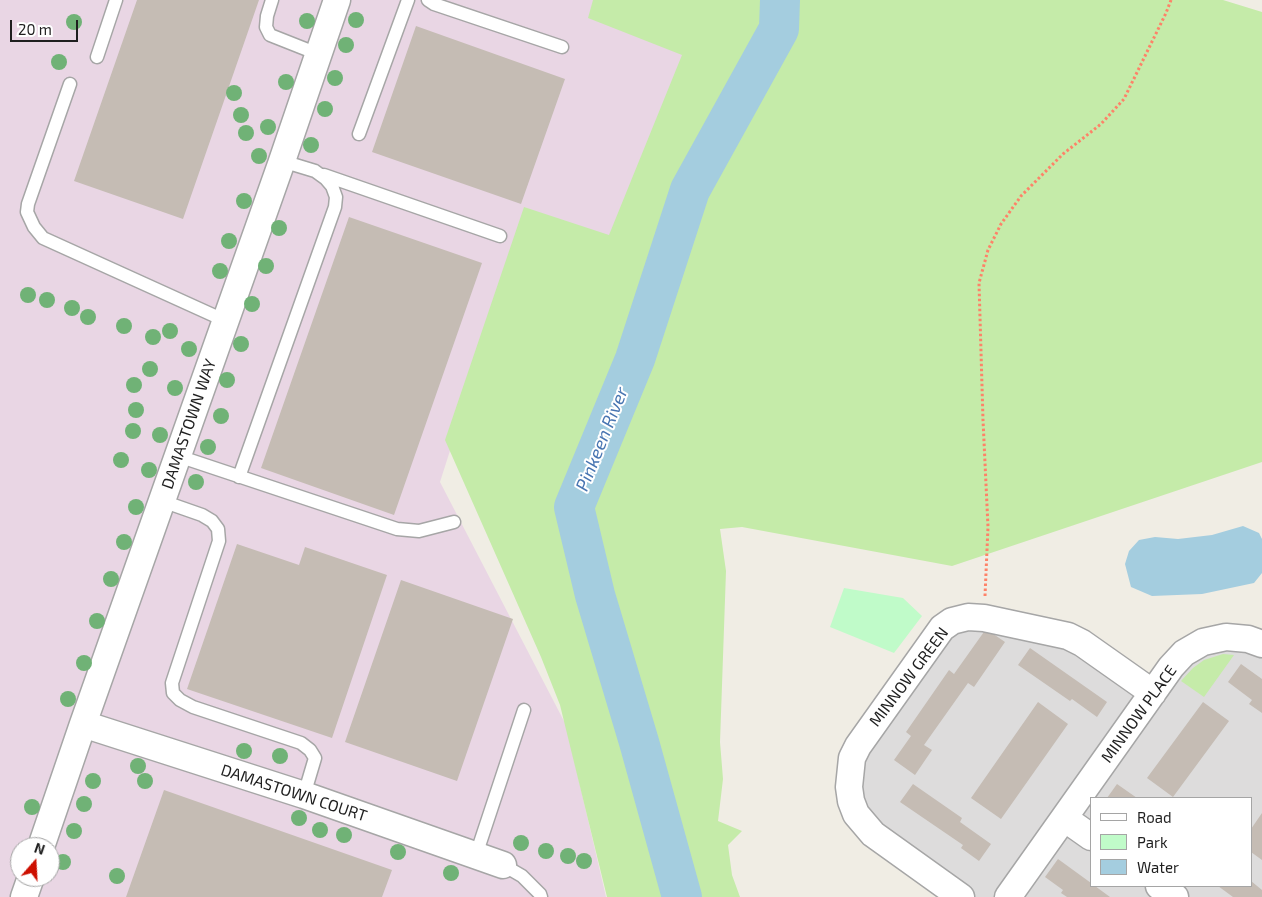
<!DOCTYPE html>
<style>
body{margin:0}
#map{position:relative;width:1262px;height:897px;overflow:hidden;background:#f0ede4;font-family:"Exo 2",sans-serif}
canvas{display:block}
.legend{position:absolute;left:1090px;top:797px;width:162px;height:90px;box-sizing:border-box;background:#fff;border:1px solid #a5a5a5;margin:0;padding:6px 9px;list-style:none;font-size:15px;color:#1f1f1f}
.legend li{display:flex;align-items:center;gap:10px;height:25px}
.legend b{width:25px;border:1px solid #a5a5a5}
.north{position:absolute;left:10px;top:837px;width:50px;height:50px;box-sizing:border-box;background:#fff;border:1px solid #a5a5a5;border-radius:50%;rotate:19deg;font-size:14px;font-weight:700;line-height:20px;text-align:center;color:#1f1f1f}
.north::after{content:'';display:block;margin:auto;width:18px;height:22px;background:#cd0f00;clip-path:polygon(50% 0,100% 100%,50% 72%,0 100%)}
.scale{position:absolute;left:10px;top:20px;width:68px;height:22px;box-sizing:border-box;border:2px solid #1f1f1f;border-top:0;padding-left:6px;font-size:15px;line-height:18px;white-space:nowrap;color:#1f1f1f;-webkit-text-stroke:4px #fff;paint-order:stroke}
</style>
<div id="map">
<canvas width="1262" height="897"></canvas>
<ul class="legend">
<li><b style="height:6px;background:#fff"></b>Road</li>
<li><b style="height:14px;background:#c0fbc9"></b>Park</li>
<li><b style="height:14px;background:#a4cddf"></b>Water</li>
</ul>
<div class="north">N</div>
<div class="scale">20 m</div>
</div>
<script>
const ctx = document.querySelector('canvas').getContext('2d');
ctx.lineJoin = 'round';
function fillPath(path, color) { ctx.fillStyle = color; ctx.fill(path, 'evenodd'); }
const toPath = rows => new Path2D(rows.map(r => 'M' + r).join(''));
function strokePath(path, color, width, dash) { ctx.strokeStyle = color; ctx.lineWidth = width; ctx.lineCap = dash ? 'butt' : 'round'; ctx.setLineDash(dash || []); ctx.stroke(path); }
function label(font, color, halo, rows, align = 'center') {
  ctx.font = font + ' "Exo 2",sans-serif'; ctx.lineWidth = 4; ctx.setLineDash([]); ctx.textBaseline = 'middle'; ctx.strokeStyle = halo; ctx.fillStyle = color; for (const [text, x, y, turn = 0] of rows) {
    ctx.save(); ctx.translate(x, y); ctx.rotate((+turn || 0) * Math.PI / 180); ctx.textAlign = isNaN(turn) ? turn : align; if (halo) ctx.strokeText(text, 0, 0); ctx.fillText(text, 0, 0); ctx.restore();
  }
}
fillPath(toPath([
 [950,620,1081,637,1151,691,1185,651,1262,644,1262,897,959,897,856,814,843,769],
 [1091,798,1251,798,1251,886,1091,886]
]), '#dddcdc');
fillPath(toPath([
 [0,0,782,0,614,241,525,215,440,482,566,725,606,897,0,897],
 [20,847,50,847,50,877,20,877]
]), '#e9d6e4');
fillPath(toPath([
 [593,0,1223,0,1262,12,1262,462,952,566,742,527,720,529,726,571,720,742,723,779,718,821,742,831,728,845,732,875,740,897,607,897,560,705,541,657,445,440,524,207,609,235,682,55,588,18],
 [1223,654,1234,655,1204,697,1181,681,1193,668,1204,660]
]), '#c5eba9');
fillPath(toPath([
 [844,588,903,598,922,616,894,653,830,627]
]), '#c0fbc9');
fillPath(toPath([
 [1243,526,1259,533,1262,539,1262,573,1254,583,1202,594,1152,596,1131,587,1125,564,1129,551,1139,540,1155,537,1178,539,1212,535]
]), '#a4cddf');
strokePath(toPath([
 [682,897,639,742,595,595,574,507,635,359,690,190,779,29,780,0]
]), '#a4cddf', 40);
fillPath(toPath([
 [137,0,259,0,183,219,74,181],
 [416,26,565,79,521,204,372,152],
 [349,217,482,263,394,515,261,468],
 [237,544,299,565,305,547,387,575,332,738,187,689],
 [401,580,513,619,457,781,345,742],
 [986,629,1005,642,974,687,968,683,924,745,932,750,915,775,894,760,911,736,906,732,949,670,954,674],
 [1030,648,1107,702,1097,717,1072,699,1070,701,1018,665],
 [1241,664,1262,679,1262,713,1249,704,1252,700,1228,682],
 [1038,702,1068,724,1001,819,971,798],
 [1203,702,1229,721,1173,797,1147,778],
 [913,784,962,818,960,822,991,844,979,861,961,848,963,845,900,802],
 [1117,784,1137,798,1107,798],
 [164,790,392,870,382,897,126,897],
 [1262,813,1262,860,1251,852,1251,829],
 [1058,859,1091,883,1091,886,1095,886,1110,897,1067,897,1061,893,1063,890,1045,877],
 [1251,881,1262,890,1262,897,1233,897,1218,886,1251,886]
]), '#c5bcb4');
const lane = toPath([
 [272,0,267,16,266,27,270,35,318,54],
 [428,0,434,4,562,47],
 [97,57,116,0],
 [70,84,28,204,27,212,34,227,43,238,226,321],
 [359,134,408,0],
 [324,175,500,236],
 [178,456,397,529,419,531,454,522],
 [239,477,335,207,336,197,332,186,326,179,315,171,282,161],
 [162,501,202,515,212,521,218,529,219,541,172,683,173,693,180,700,193,707,301,743,310,750,315,758,304,795],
 [476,855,524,710],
 [503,865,522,876,540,894,541,897]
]);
const street = toPath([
 [83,724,304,795,503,865],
 [1064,818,1091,837],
 [41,847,83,724,281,164,337,0],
 [1159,886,1175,897],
 [24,897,31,877],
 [961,897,873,834,856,814,851,801,849,787,852,758,858,746,942,628,952,621,968,617,984,618,1068,636,1082,643,1153,693],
 [1008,897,1171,667,1184,653,1203,642,1226,637,1248,639,1262,644]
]);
strokePath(lane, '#a6a6a6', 15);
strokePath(street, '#a6a6a6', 29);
strokePath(toPath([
 [985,596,988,527,983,420,979,283,988,250,1001,224,1021,196,1063,154,1101,124,1124,99,1166,13,1171,0]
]), '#fe8268', 3, [2.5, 2.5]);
strokePath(lane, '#fff', 12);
strokePath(street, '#fff', 26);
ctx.fillStyle = '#70b276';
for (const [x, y] of [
 [356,20],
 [307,21],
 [74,22],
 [346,45],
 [59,62],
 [335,78],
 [286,82],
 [234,93],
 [325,109],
 [241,115],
 [268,127],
 [246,133],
 [311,145],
 [259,156],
 [244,201],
 [279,228],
 [229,241],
 [266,266],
 [220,271],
 [28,295],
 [47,300],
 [252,304],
 [72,308],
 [88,317],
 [124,326],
 [170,331],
 [153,337],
 [241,344],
 [189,349],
 [150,369],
 [227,380],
 [134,385],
 [175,388],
 [136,410],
 [221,416],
 [133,431],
 [160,435],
 [208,447],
 [121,460],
 [149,470],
 [196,482],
 [136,507],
 [124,542],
 [111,579],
 [97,621],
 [84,663],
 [68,699],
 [244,751],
 [280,756],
 [138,766],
 [93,781],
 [145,781],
 [84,804],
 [32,807],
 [299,818],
 [320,830],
 [74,831],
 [344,835],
 [521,843],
 [546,851],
 [398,852],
 [568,856],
 [584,861],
 [63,862],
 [451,873],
 [117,876]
]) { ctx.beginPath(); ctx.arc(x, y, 8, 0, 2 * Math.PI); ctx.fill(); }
label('16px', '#1f1f1f', '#fff', [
 ["DAMASTOWN WAY",189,424,-71],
 ["MINNOW GREEN",909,677,-53],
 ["MINNOW PLACE",1139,714,-54],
 ["DAMASTOWN COURT",294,793,18]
]);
label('italic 18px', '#4875b1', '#fff', [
 ["Pinkeen River",602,439,-68]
]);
</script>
